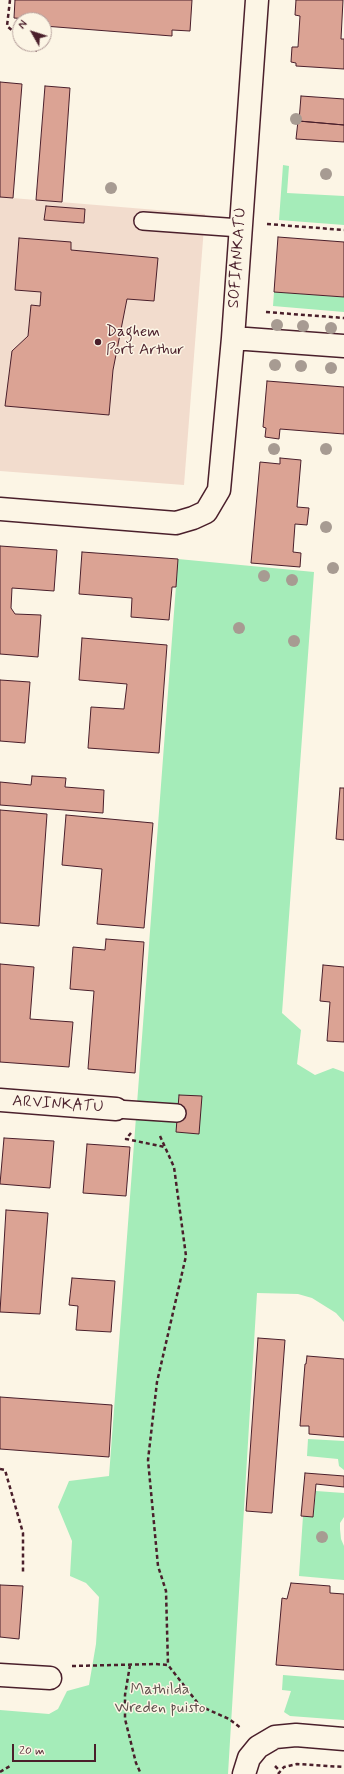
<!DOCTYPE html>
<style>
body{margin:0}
#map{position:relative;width:344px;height:1774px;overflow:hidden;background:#fcf5e5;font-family:Mynerve,sans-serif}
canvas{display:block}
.north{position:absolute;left:12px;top:12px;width:40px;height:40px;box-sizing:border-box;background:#fcf5e5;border:1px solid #b59f9b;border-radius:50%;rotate:309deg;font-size:11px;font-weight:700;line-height:16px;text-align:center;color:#4a1f2b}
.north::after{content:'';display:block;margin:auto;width:14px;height:18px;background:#4a1f2b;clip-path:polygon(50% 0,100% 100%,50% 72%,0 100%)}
.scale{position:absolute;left:12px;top:1744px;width:84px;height:18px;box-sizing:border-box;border:2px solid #4a1f2b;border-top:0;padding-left:5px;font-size:12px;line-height:14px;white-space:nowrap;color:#4a1f2b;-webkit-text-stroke:3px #fcf5e5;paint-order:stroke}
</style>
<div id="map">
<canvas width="344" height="1774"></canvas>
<div class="north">N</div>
<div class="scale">20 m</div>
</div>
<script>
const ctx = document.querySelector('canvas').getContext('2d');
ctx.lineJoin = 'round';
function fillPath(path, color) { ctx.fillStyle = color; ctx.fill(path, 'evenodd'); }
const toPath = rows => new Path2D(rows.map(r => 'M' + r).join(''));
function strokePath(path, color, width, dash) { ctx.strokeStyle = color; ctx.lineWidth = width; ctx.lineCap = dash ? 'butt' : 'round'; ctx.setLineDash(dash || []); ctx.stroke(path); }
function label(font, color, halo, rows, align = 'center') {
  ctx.font = font + ' Mynerve,sans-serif'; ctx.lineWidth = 3; ctx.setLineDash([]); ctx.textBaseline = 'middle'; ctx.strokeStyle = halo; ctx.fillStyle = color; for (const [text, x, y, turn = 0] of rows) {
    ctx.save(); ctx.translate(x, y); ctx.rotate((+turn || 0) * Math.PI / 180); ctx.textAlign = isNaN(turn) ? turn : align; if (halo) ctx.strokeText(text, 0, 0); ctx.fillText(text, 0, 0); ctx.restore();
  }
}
fillPath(toPath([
 [0,197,205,214,184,485,0,471]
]), '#f2dccd');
fillPath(toPath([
 [283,165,289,166,287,193,344,196,344,225,279,220],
 [274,292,344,297,344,312,273,306],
 [178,559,314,572,282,1013,301,1030,297,1064,315,1075,333,1068,344,1072,344,1322,336,1313,312,1298,298,1294,257,1293,228,1774,0,1774,0,1710,49,1714,58,1709,67,1691,89,1685,96,1644,99,1597,86,1583,70,1576,72,1541,58,1507,69,1481,109,1476],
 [308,1439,344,1441,344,1470,339,1466,338,1459,307,1456],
 [316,1491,344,1493,344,1517,340,1523,340,1529,341,1539,344,1546,344,1580,299,1576,303,1516,313,1517],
 [283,1675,344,1680,344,1720,290,1716,284,1712,291,1691,282,1690]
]), '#a5ecb9');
const building = toPath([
 [15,0,192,0,190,31,172,30,172,36,44,26,44,20,14,18,15,0],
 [296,0,343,0,341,39,344,39,344,69,296,66,296,63,291,62,292,47,298,47,300,16,295,15,296,0],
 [0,82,22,84,13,198,0,197,0,82],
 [45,86,70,88,62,202,36,200,45,86],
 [301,96,344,99,344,125,299,121,301,96],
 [298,121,344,125,344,142,296,139,298,121],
 [46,206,85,209,84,223,44,220,46,206],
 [278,237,344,242,344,297,274,292,278,237],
 [19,238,71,242,71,250,158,258,154,301,127,299,113,370,109,415,5,406,12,351,28,336,31,305,40,306,41,292,15,290,19,238],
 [267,381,344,387,344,434,280,429,279,439,265,437,266,428,263,427,267,381],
 [280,458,301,460,297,507,309,508,307,525,295,524,293,552,301,553,300,567,251,563,260,462,280,464,280,458],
 [0,546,57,550,54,591,12,588,11,608,15,614,41,615,38,657,0,654,0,546],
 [82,552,178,559,176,587,172,587,169,620,131,617,132,598,79,594,82,552],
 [82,638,167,645,159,753,88,748,91,707,124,709,127,684,79,680,82,638],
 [0,680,30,682,25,743,0,741,0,680],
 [32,776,66,778,65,787,104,790,103,813,0,805,0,782,31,785,32,776],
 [340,788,344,788,344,840,336,839,340,788],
 [0,810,47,814,39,926,0,923,0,810],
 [66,815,153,823,144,928,97,924,102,869,62,865,66,815],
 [106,939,144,942,135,1073,88,1069,94,991,70,989,73,947,105,950,106,939],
 [0,964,34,967,30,1019,73,1022,69,1067,0,1062,0,964],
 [323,965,344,967,344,1042,327,1041,330,1002,320,1001,323,965],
 [179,1095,202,1096,199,1134,176,1132,179,1095],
 [4,1138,54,1141,50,1188,0,1184,4,1138],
 [87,1144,130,1147,126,1196,83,1193,87,1144],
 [6,1210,48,1213,40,1314,0,1312,6,1210],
 [72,1278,115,1281,111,1332,76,1330,78,1306,69,1305,72,1278],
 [258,1338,285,1340,272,1513,246,1511,258,1338],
 [307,1356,344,1359,344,1437,309,1434,309,1426,300,1426,305,1364,306,1364,307,1356],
 [0,1397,112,1405,109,1457,0,1449,0,1397],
 [305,1473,344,1476,344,1487,316,1484,313,1517,301,1516,305,1473],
 [291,1583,330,1586,330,1593,344,1594,344,1670,276,1665,282,1598,287,1599,291,1583],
 [0,1585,23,1586,19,1639,0,1637,0,1585]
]);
fillPath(building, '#dba394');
strokePath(building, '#4a1f2b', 1);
const service = toPath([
 [143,221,240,228],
 [116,1109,177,1113]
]);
const minor = toPath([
 [233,338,344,346],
 [0,509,176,523,193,518,206,512,219,490,233,338,257,0],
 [0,1100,116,1109],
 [0,1675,50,1678],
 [244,1774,249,1758,258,1747,275,1737,296,1735,344,1739]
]);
strokePath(service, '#4a1f2b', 20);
strokePath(minor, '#4a1f2b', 25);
strokePath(toPath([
 [10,0,7,26,20,37],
 [29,44,37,51],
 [267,224,344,230],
 [266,312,344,318],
 [131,1133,126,1139,165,1147],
 [160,1136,174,1167,186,1256,157,1382,148,1460,158,1566,166,1591,168,1665],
 [0,1469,5,1470,23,1533,23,1574],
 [130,1665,125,1695,125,1719,136,1763,141,1774],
 [72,1666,155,1664,168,1665,200,1706,229,1719,241,1728],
 [275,1766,280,1771],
 [0,1772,10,1766],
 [278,1774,284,1767,297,1764,344,1767]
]), '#4a1f2b', 2.5, [4, 3]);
strokePath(service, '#fcf5e5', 17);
strokePath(minor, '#fcf5e5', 22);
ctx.fillStyle = '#a79b92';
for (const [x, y] of [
 [296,119],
 [326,174],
 [111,188],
 [277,325],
 [303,326],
 [331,328],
 [275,365],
 [301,366],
 [331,368],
 [274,449],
 [326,449],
 [326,527],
 [333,568],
 [264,576],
 [292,580],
 [239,628],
 [294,641],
 [322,1537]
]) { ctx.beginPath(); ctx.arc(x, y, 6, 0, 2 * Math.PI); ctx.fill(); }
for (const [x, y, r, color] of [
 [98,342,4,"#4a1f2b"]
]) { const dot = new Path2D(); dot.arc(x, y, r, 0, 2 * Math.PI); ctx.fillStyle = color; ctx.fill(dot); strokePath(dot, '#fcf5e5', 1.5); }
label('16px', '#4a1f2b', '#fcf5e5', [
 ["SOFIANKATU",238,258,-86],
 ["ARVINKATU",58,1105,4]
]);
label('16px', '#4a1f2b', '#fcf5e5', [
 ["Daghem",106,333],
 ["Port Arthur",106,351]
], 'left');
label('16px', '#61524e', '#fcf5e5', [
 ["Mathilda",160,1691],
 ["Wreden puisto",160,1709]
]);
</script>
